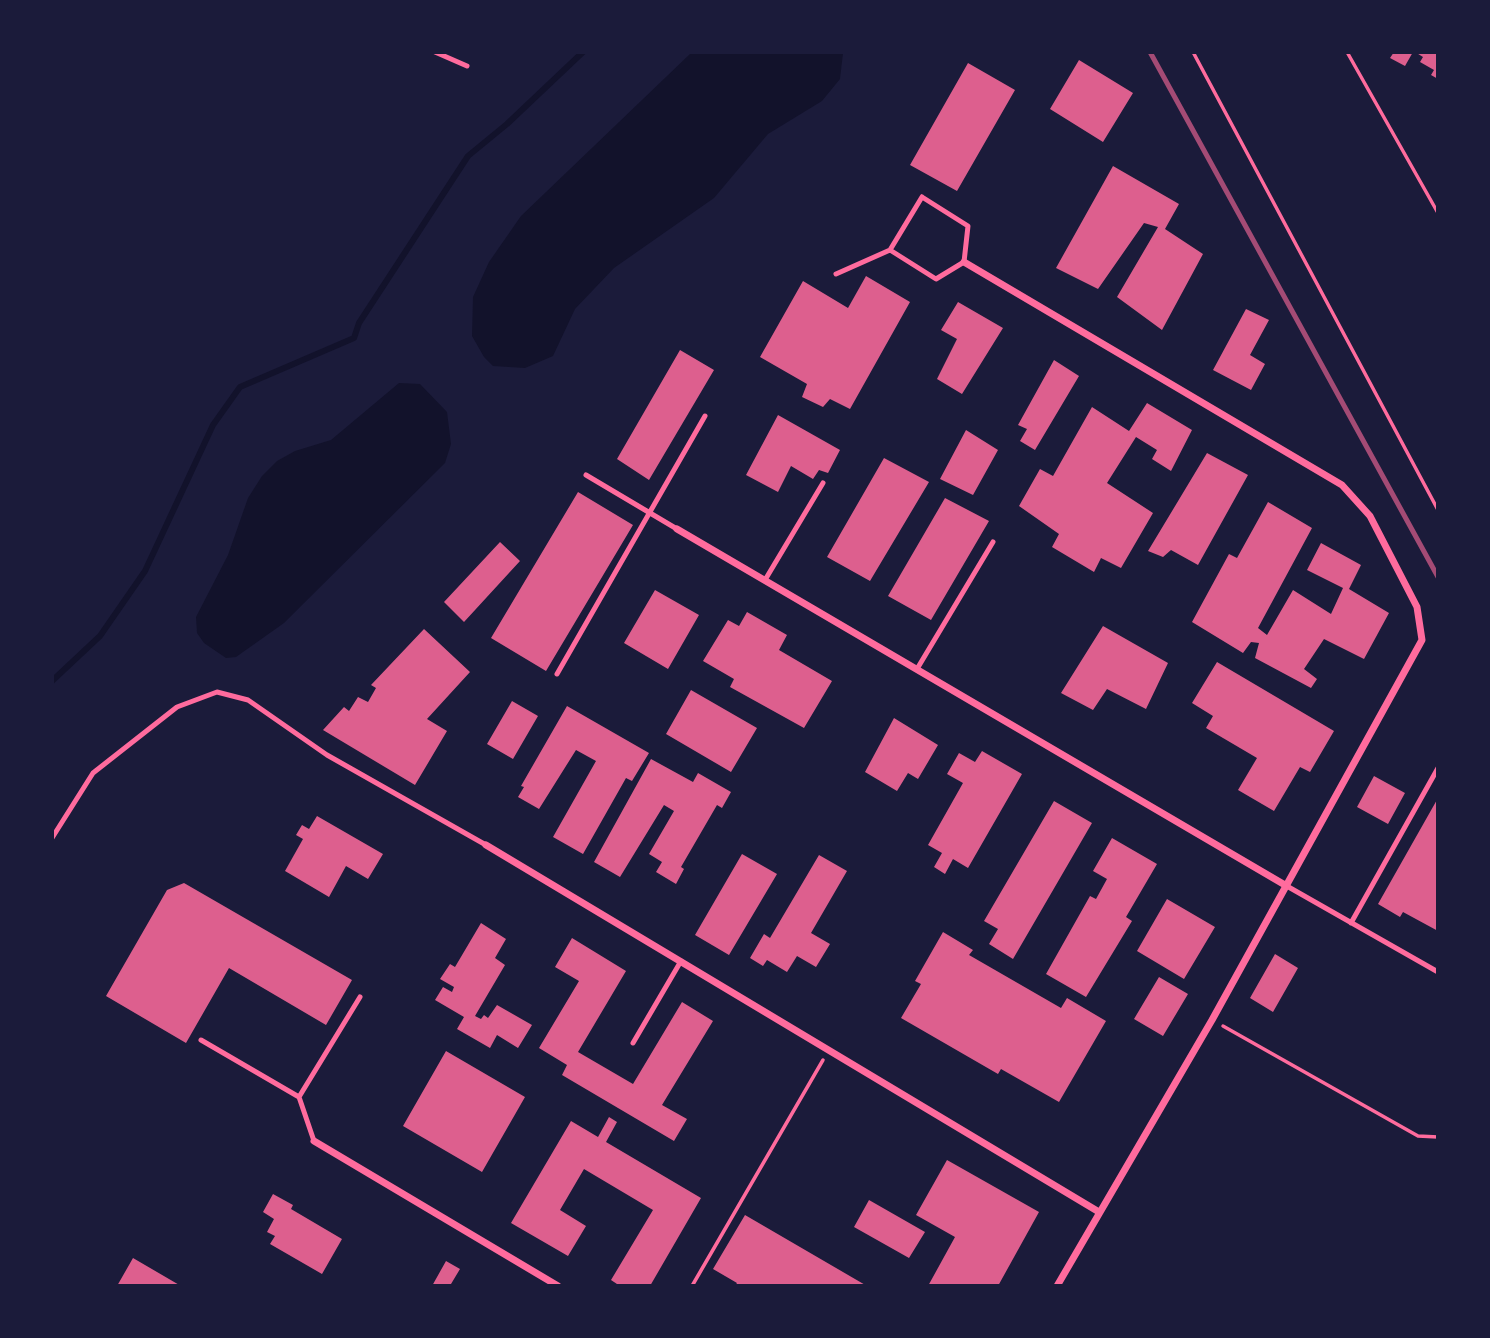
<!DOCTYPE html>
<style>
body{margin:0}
#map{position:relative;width:1490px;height:1338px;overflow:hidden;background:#1b1b3a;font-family:Jost,sans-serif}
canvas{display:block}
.frame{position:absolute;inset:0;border:54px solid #1b1b3a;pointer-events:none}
</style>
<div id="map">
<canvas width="1490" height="1338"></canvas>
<div class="frame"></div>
</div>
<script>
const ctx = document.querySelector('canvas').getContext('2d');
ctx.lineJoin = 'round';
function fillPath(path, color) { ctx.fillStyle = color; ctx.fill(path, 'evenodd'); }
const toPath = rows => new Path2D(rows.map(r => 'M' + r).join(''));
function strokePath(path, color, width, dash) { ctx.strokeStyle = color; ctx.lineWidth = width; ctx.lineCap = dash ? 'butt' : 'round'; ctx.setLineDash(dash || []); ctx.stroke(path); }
fillPath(toPath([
 [691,53,843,53,840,79,822,101,768,134,714,198,614,268,575,309,553,356,525,368,493,366,484,357,472,336,473,297,489,262,521,216],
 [399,383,420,384,447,412,451,444,445,463,284,623,236,657,226,658,204,643,197,633,196,617,228,555,248,498,262,476,277,461,295,451,331,440]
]), '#12122b');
strokePath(toPath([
 [52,681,100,636,145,571,213,425,240,387,354,338,359,323,468,156,507,124,583,52]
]), '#12122b', 6);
fillPath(toPath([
 [1394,52,1413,52,1405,66,1390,58],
 [1415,52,1438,52,1438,79,1431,75,1434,70,1420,62,1423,57],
 [1079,60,1133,93,1103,142,1050,109],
 [968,63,1015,90,957,191,910,165],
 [1113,166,1179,204,1165,229,1203,254,1162,330,1117,297,1158,227,1144,223,1098,289,1056,268],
 [866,276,910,302,850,409,830,399,823,407,802,397,807,384,760,357,803,281,848,308],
 [958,302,1003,328,962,394,937,379,957,339,941,330],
 [1246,309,1269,320,1250,355,1265,364,1251,390,1213,370],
 [680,350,714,370,649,480,617,459],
 [1054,360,1079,376,1035,450,1020,441,1027,429,1018,425],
 [1147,403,1192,430,1171,471,1152,459,1157,450,1136,437,1107,483,1153,513,1121,568,1101,558,1094,572,1052,547,1059,534,1019,506,1040,469,1053,476,1092,407,1129,431],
 [778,415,840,450,828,473,819,470,813,479,791,466,778,492,746,475],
 [966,430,998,450,973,495,940,479],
 [1207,453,1248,475,1198,565,1171,550,1163,557,1148,551],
 [884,458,929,482,870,581,827,557],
 [578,492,633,525,546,671,491,638],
 [945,498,989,521,931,620,888,596],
 [1268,502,1312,528,1258,628,1267,635,1293,590,1331,614,1343,588,1307,570,1321,543,1361,565,1349,589,1389,613,1364,659,1324,639,1304,669,1317,679,1311,688,1255,658,1259,643,1251,642,1243,653,1192,622,1229,554,1237,558],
 [500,542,520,561,464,622,444,602],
 [655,590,699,615,668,669,624,643],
 [747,612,787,635,779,650,832,681,804,728,730,687,734,679,703,661,728,620,739,626],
 [1103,626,1168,663,1146,709,1107,689,1093,710,1061,693],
 [424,629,470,672,427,719,447,731,415,785,323,730,344,707,349,711,358,697,368,702,376,688,371,685],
 [1217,662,1334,731,1310,772,1300,767,1274,811,1238,790,1257,758,1206,728,1213,716,1192,703],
 [691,690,757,728,731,772,666,734],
 [512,701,538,716,513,759,487,744],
 [567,706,649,753,632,781,626,778,583,854,553,837,596,761,576,750,539,809,518,797,524,787,521,786],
 [894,718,938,745,918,779,908,773,897,791,865,772],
 [982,751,1022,774,968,868,953,859,945,874,934,867,942,853,928,845,963,783,947,774,959,753,975,762],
 [651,759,693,782,698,773,731,792,722,808,717,805,681,867,684,869,676,884,656,872,662,862,649,854,674,811,664,805,620,877,594,862],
 [1374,776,1405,793,1388,824,1357,807],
 [1438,798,1438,931,1403,912,1400,917,1378,904],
 [1054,801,1092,823,1013,959,989,944,998,929,984,921],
 [317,816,383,854,368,879,346,866,329,897,285,871,303,839,296,835,302,825,309,829],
 [1112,838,1157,864,1126,917,1132,921,1086,997,1046,974,1090,896,1096,899,1107,879,1093,871],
 [742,854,777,874,729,955,695,935],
 [819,855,847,871,811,933,830,944,816,967,797,956,787,972,767,960,763,966,750,958,764,934,770,938],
 [184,883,352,980,326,1025,229,968,186,1043,106,996,167,890],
 [1167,899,1215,927,1184,979,1137,951],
 [481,923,506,939,495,958,505,965,475,1016,481,1019,484,1015,488,1018,497,1005,532,1025,518,1048,497,1035,490,1048,457,1029,464,1017,435,1000,443,987,452,992,454,987,440,979,450,964,455,967],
 [943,932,973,950,969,955,1061,1008,1067,998,1106,1021,1059,1102,1001,1069,998,1074,901,1018,921,984,915,981],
 [572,938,626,971,578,1052,633,1084,682,1002,713,1021,662,1105,687,1119,674,1141,562,1075,567,1065,539,1048,579,981,555,967],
 [1275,954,1298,968,1273,1012,1250,998],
 [1159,977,1188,994,1163,1036,1134,1019],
 [446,1051,525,1097,482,1172,403,1126],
 [609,1117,617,1122,606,1142,701,1198,650,1286,620,1286,611,1280,653,1210,584,1169,560,1210,586,1226,568,1256,511,1223,571,1121,598,1137],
 [947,1160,1039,1212,998,1286,928,1286,955,1237,916,1215],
 [273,1194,293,1205,291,1209,342,1239,322,1274,270,1244,275,1236,267,1232,274,1219,263,1212],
 [869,1200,925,1232,909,1258,854,1227],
 [745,1215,867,1286,735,1286,737,1283,713,1269],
 [133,1258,181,1286,117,1286],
 [446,1261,460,1269,451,1284,455,1286,432,1286]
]), '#dd5f8e');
strokePath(toPath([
 [1193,52,1438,510],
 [1347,52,1438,213],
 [1223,1026,1418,1136,1438,1137],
 [692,1286,823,1060]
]), '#ff6b9d', 3.5);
strokePath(toPath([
 [435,52,467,66],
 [922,197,968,226,964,262,936,279,890,250,922,197],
 [836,274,890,250],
 [586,475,677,529],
 [765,580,823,483],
 [917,669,993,542],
 [557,674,705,416],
 [52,838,93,773,177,707,217,692,248,700,327,755,486,845],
 [1285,885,1438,972],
 [1351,923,1438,768],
 [201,1040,299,1097,360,997],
 [633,1043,681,961],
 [299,1097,314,1141]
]), '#ff6b9d', 5);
strokePath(toPath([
 [964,262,1342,485,1370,516,1417,607,1422,640,1212,1020,1057,1286],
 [677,529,1285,885],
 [486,845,1099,1212],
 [314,1141,558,1286]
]), '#ff6b9d', 7);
strokePath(toPath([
 [1150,52,1438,577]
]), '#a44b75', 5);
</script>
